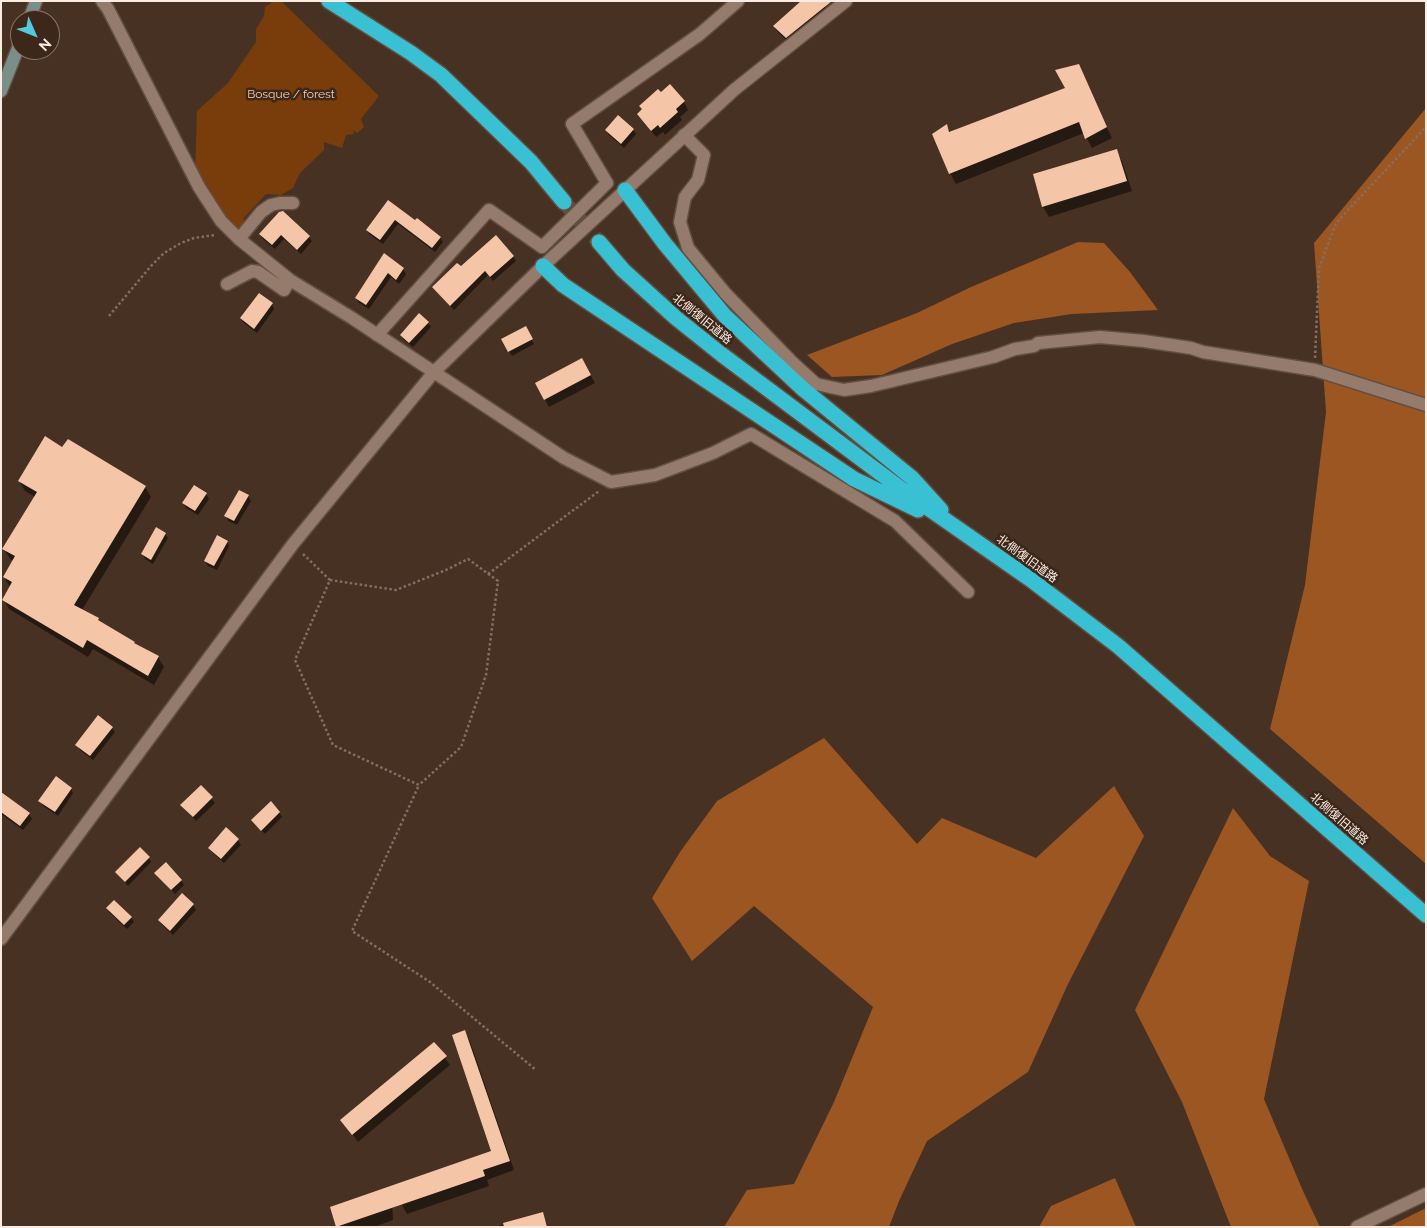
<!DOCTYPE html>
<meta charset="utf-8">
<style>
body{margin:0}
#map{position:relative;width:1427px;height:1228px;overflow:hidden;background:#473122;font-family:Raleway,sans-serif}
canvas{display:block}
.frame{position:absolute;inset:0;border:2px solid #fbece3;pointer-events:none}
.north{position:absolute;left:10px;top:10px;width:50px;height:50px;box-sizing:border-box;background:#3c2719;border:1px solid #88766a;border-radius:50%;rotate:134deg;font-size:14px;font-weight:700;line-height:20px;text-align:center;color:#fbece3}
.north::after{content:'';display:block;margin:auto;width:18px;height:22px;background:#53cadc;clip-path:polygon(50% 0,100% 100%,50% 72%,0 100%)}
</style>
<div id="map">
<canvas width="1427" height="1228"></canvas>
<div class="frame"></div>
<div class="north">N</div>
</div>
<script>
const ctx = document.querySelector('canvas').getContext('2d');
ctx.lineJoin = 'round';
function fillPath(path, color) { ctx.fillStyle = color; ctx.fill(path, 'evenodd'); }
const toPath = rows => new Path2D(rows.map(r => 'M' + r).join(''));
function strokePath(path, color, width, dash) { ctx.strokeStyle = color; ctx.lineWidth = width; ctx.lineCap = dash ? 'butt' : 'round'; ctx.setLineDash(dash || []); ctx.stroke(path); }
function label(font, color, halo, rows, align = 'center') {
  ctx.font = font + ' Raleway,"Noto Sans JP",sans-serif'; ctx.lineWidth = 5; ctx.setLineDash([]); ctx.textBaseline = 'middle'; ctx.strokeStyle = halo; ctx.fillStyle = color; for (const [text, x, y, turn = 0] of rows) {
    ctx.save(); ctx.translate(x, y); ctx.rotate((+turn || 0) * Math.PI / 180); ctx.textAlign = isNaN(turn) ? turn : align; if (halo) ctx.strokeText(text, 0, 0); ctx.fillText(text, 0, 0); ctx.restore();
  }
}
fillPath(toPath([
 [274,1,281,1,379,96,361,119,364,127,357,133,353,130,354,134,346,135,342,148,324,142,324,150,300,173,293,188,281,195,266,194,244,218,242,246,195,172,197,111,228,83,256,42,256,29,264,16,265,7]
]), '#793d0b');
fillPath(toPath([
 [1426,108,1426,864,1270,729,1305,585,1326,412,1314,243],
 [1078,242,1104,243,1130,272,1158,310,1072,314,1014,323,952,344,882,375,832,377,807,355,917,313,971,287],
 [824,738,917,844,942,818,1036,858,1114,786,1144,836,1068,984,1028,1072,927,1141,899,1201,889,1227,724,1227,747,1190,794,1184,834,1102,873,1007,754,906,692,961,652,898,680,852,717,801],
 [1233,808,1270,856,1309,881,1264,1099,1303,1191,1320,1227,1231,1227,1182,1102,1135,1010],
 [1115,1178,1136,1227,1039,1227,1051,1206],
 [1426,1208,1426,1227,1388,1227]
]), '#9c5622');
fillPath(toPath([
 [821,1,828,11,787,41,777,31,774,27],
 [1078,65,1112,138,1092,148,1084,133,956,184,950,173,946,126,951,133,1067,89],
 [684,102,688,110,680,117,682,120,665,135,663,132,656,137,638,114],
 [618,117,633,130,636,134,624,148,609,135,606,130],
 [1116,151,1122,161,1132,191,1049,217,1043,207,1035,175],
 [388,201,440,237,443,242,435,252,398,224,383,244,370,235,367,230],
 [283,212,309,237,312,241,301,254,284,239,275,249,263,239,260,234],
 [384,254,403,269,406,274,399,284,391,277,369,309,359,303,356,298],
 [513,256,516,261,493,281,488,275,454,310,434,288,461,268],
 [272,304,274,309,257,333,244,323,241,318],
 [428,323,431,327,413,347,404,340,401,335],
 [525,327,534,344,512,356,502,340],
 [582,359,595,383,549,407,536,384],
 [63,449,145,487,151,497,82,610,134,643,136,646,158,657,164,667,154,685,93,649,88,657,9,609,4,600,10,587,4,577,14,561,10,559,4,549,35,497,25,491,19,481],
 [206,494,209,499,198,515,186,508,183,503],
 [248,496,251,501,237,525,228,521,226,516],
 [165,534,168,538,153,564,145,559,142,554],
 [227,542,229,546,217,570,208,566,205,561],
 [112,728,115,732,93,760,80,750,77,745],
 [201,786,215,803,196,821,182,805],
 [71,788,73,793,58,816,43,806,40,801],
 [1,795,29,814,32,819,23,830,1,814],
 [279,812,282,817,265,834,256,825],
 [226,829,238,840,241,845,224,863,212,852,209,848],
 [149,858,151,862,128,886,117,872],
 [156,873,181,880,184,885,175,894],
 [182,895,193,905,196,910,173,935,162,925,159,920],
 [107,909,131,917,134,922,127,929,110,913],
 [465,1032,470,1041,514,1170,487,1180,489,1186,407,1214,402,1205,397,1185,493,1152],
 [434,1043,450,1065,358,1142,342,1120],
 [392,1199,393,1220,374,1227,338,1227,331,1208],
 [542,1214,548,1227,494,1227]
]), '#0007');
fillPath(toPath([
 [801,1,832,1,786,38,773,26],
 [1079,64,1107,127,1085,139,1079,122,949,174,932,134,947,124,949,132,1065,88,1055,70],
 [670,84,685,101,676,109,678,112,660,128,658,125,651,131,637,114,642,109,639,106,658,89,661,92],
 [618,115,634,129,621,144,605,130],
 [1117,149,1127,181,1042,207,1033,174],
 [388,200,415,220,417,218,441,237,432,248,395,220,380,240,366,230],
 [283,211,310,236,297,250,281,235,272,245,259,234,279,212],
 [496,235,514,256,490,277,485,271,450,306,432,287,457,263,461,266],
 [384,253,404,268,396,280,388,273,366,305,355,298],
 [259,293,273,303,254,329,240,318],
 [419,313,429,322,409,343,400,335],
 [526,326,533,339,508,352,501,339],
 [582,358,591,375,544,400,535,383],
 [45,436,62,447,68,439,146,486,74,605,99,618,98,620,135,642,134,643,159,656,148,676,87,640,83,648,2,600,12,582,3,577,15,556,2,549,37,492,18,481],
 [194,485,207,493,195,511,182,503],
 [239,490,249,495,234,521,224,516],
 [156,527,166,533,151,560,141,554],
 [217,535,228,541,214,566,204,561],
 [98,715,113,727,90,756,75,745],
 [56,776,72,788,55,812,38,801],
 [201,785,213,797,193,817,180,805],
 [1,792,30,813,20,826,1,812],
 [271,801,280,812,261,831,251,820],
 [226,827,239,839,221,859,208,848],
 [140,847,150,857,125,882,115,872],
 [166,862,182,880,171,890,154,873],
 [182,893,194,904,170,931,158,920],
 [114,900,132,917,124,925,106,908],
 [465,1030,510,1161,483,1170,485,1176,336,1227,330,1207,491,1151,452,1035],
 [434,1042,447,1056,352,1135,340,1120],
 [543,1212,547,1227,504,1227,503,1223]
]), '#f5c5a7');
strokePath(toPath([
 [564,202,599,242]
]), '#624d3f', 15, [15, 8]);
const minor = toPath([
 [102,1,108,9,199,187,221,221,239,239,290,280,352,318,564,458,611,482,655,475,713,453,751,434,895,521,968,592],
 [684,135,704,155,698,180,685,197,680,222,688,248,726,294,792,362,816,384,844,390,871,386,993,357,1015,349,1034,346,1038,343,1100,337,1144,341,1191,348,1203,352,1315,370,1426,405],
 [239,239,261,212,271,205,280,203,293,203],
 [227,284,252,271,258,272,284,290,290,280],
 [377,335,489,210,542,247,607,183,572,124,700,34,738,1],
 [1357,1227,1426,1194]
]);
const tertiary = toPath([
 [1,939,293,544,434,372,543,266,734,90,846,1]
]);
const secondary = toPath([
 [29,20,36,1],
 [1,91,20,43]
]);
const motorway = toPath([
 [329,1,411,53,441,75,531,162,564,202],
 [625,190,665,244,725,316,803,389,912,478,941,510],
 [599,242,623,270,676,318,721,354,908,494,1030,579,1118,646,1426,915],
 [543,266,563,285,854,479,918,510]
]);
strokePath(minor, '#624f42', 15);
strokePath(tertiary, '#624f42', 15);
strokePath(secondary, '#624f42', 15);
strokePath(motorway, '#624f42', 18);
strokePath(toPath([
 [109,316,151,266,164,253,181,243,194,238,215,235],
 [1315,358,1319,268,1336,223,1426,127],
 [303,554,330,580,295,660,333,745,419,785,352,931,430,982,536,1070],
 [488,574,599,491],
 [330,580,396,590,446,570,468,559,498,581,486,675,461,747,419,785]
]), '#836f62', 2.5, [2.5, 2.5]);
strokePath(minor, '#957b6b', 12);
strokePath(tertiary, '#957b6b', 12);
strokePath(secondary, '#79908a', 12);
strokePath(motorway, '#39c0d3', 15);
label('12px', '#f6ceb4', '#3c2719', [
 ["Bosque / forest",291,94]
]);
label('12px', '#fbece3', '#3c2719', [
 ["北側復旧道路",702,319,39],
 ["北側復旧道路",1027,559,36],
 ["北側復旧道路",1339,819,41]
]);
</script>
